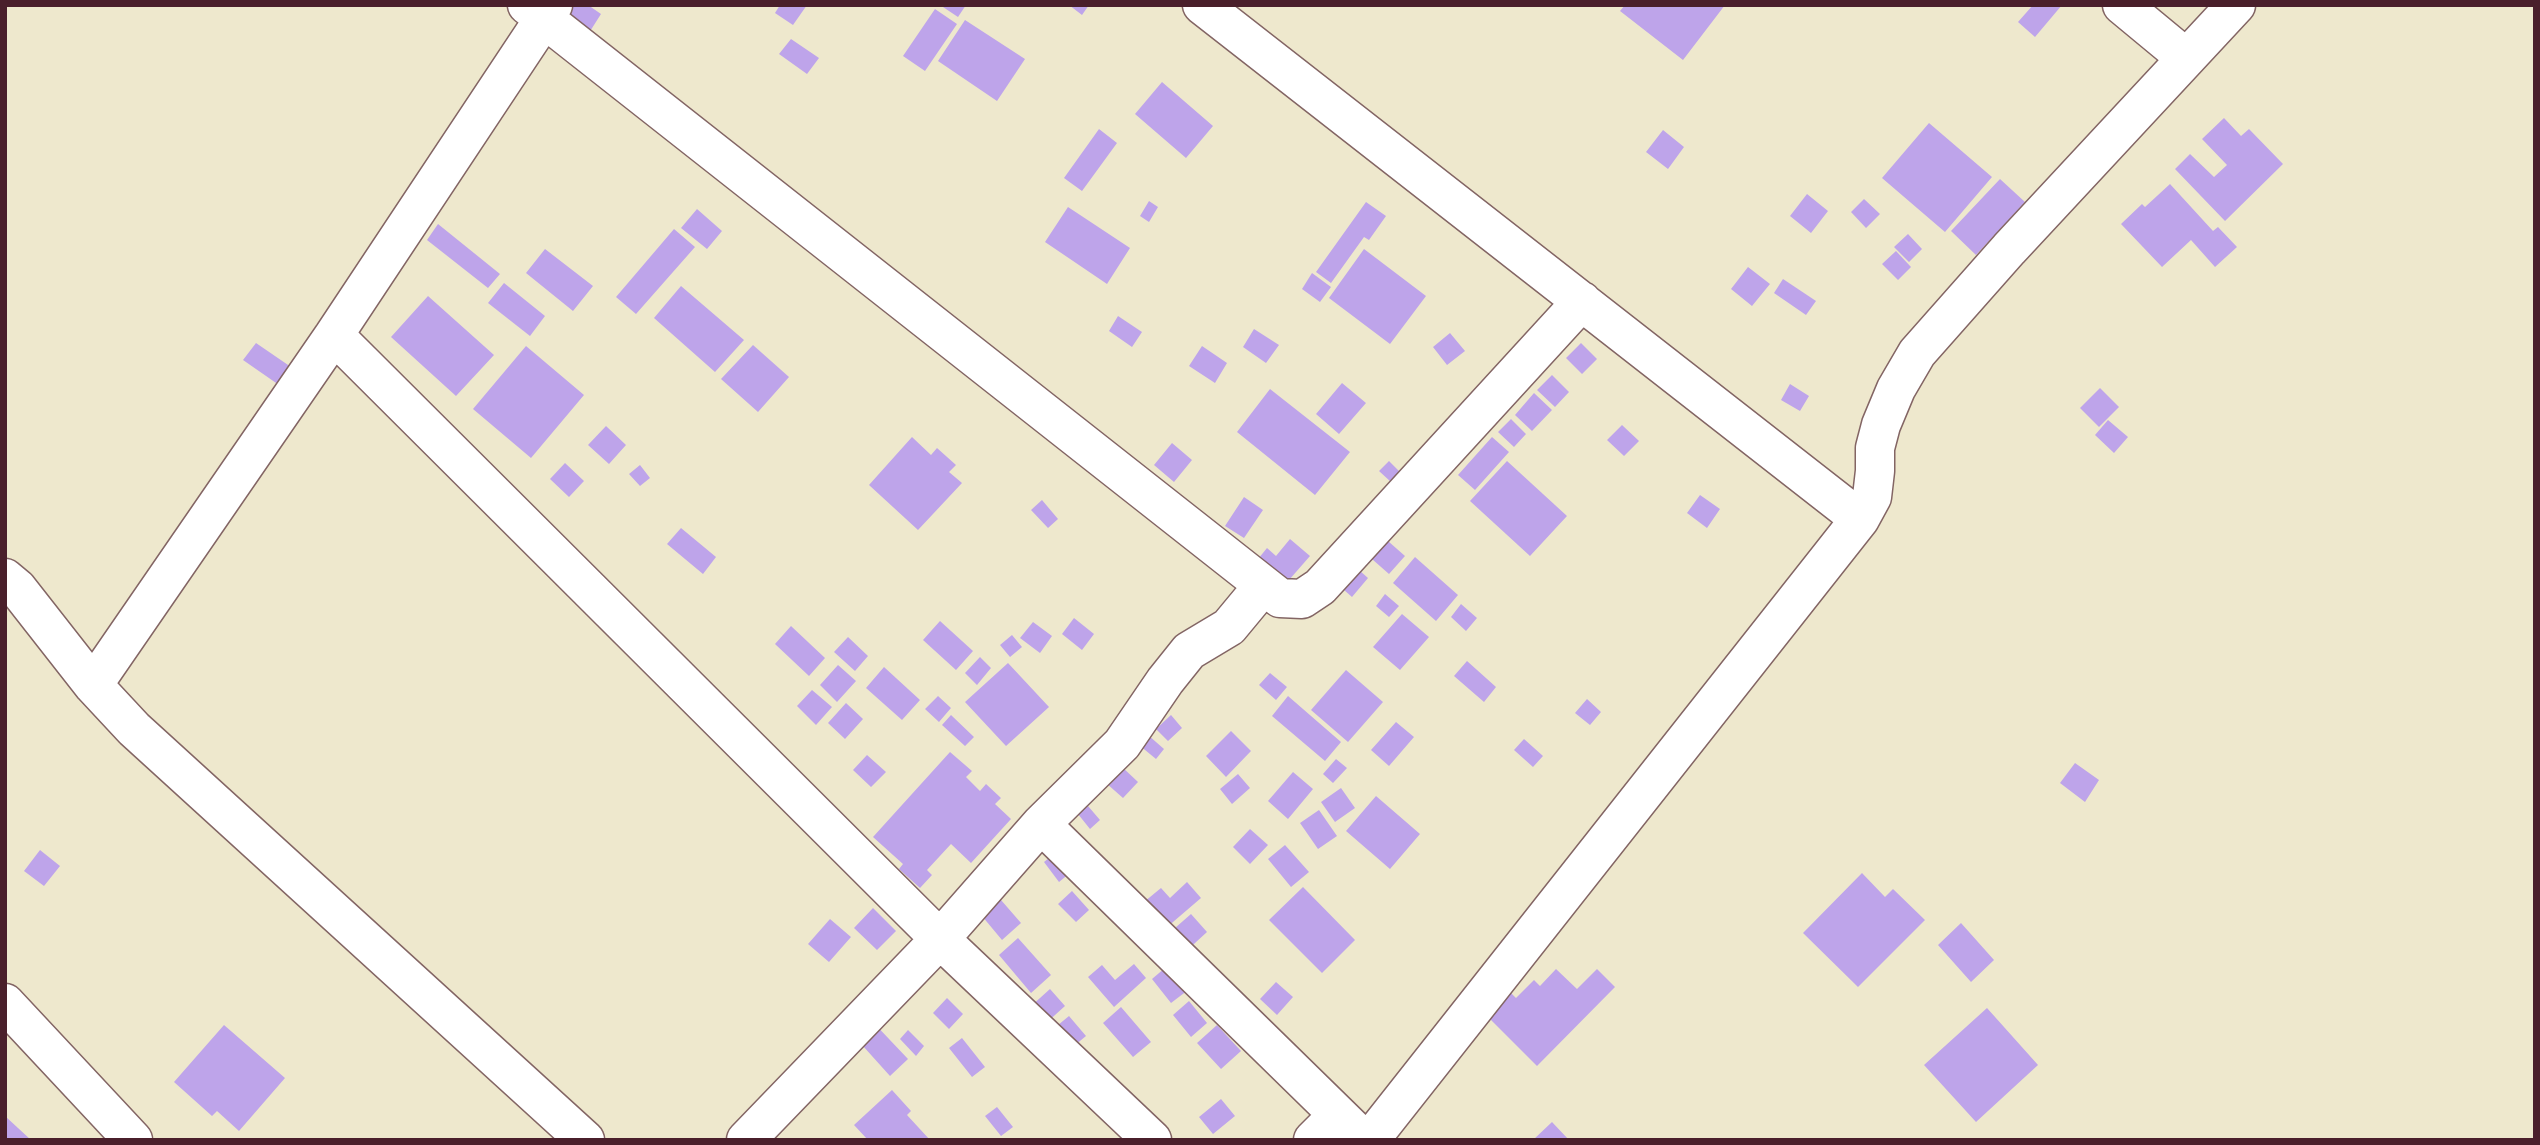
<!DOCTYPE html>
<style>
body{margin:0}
#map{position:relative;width:2540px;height:1145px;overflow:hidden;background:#eee8cd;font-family:Delius,sans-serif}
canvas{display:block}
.frame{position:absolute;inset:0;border:7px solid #4a1f2b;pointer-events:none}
</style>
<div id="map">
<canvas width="2540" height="1145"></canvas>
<div class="frame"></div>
</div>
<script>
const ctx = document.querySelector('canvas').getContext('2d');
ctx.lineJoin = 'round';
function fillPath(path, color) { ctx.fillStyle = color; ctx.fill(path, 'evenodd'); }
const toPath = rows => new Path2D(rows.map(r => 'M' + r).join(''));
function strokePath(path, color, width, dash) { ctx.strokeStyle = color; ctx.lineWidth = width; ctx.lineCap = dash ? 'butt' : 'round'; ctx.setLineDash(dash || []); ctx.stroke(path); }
fillPath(toPath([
 [574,5,588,5,601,14,587,36,564,21],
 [780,5,807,5,793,25,775,13],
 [940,5,966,5,958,17],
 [1069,5,1089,5,1082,15],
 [1625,5,1725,5,1683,60,1620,11],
 [2033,5,2062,5,2035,37,2018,22],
 [935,9,957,24,925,71,903,56],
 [965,20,1025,59,997,101,938,61],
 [791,39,819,58,807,74,779,54],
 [1162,82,1213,126,1186,158,1135,114],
 [2224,118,2241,136,2249,129,2283,164,2225,221,2175,169,2190,154,2214,177,2227,165,2202,139],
 [1929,123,1992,177,1945,232,1882,178],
 [1099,129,1117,143,1082,191,1064,178],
 [1663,130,1684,147,1668,169,1646,152],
 [2000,179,2025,202,1976,255,1951,231],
 [2170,184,2213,231,2218,227,2237,247,2215,267,2191,240,2162,267,2121,224,2142,204,2145,207],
 [1807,194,1828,211,1811,233,1790,216],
 [1864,199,1880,214,1866,228,1851,212],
 [1149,201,1158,207,1149,222,1140,216],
 [1366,202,1386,216,1369,240,1364,237,1331,283,1316,272],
 [1068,207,1130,248,1107,284,1045,242],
 [697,209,722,231,707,249,681,228],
 [438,224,500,274,488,288,427,240],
 [674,229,695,247,636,314,616,297],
 [1908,234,1922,249,1909,262,1894,247],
 [545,249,593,286,573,311,526,273],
 [1364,249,1426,296,1390,344,1329,298],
 [1896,251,1911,267,1898,280,1882,264],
 [1748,267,1770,284,1752,306,1731,289],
 [1312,273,1331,287,1320,302,1302,289],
 [1783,279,1816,301,1806,315,1774,293],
 [504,283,545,316,530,336,488,303],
 [681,286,744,340,715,372,654,318],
 [428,296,494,355,456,396,391,337],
 [1118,316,1142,332,1132,347,1109,331],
 [1254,329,1279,345,1266,363,1243,347],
 [1450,333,1465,351,1447,365,1433,347],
 [256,343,291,367,279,385,243,360],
 [1581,343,1597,359,1582,374,1566,358],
 [753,345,789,377,758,412,721,379],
 [526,346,584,395,531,458,473,409],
 [1202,346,1227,363,1215,383,1189,366],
 [1552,375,1569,392,1555,407,1537,390],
 [1342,383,1366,403,1339,434,1316,414],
 [1790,384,1809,396,1800,411,1781,400],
 [2100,388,2119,407,2099,427,2080,408],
 [1270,389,1350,452,1315,495,1237,432],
 [1534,393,1552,410,1532,431,1515,415],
 [1511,419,1526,434,1514,447,1498,432],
 [2108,420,2128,437,2114,453,2095,435],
 [1622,425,1639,441,1624,456,1607,440],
 [606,426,626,445,609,464,588,445],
 [912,437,931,455,937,448,956,465,949,472,962,483,918,530,869,485],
 [1492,437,1509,452,1475,490,1458,475],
 [1172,443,1192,460,1174,482,1154,465],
 [1389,461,1400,472,1391,482,1379,471],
 [1507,461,1567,516,1530,556,1470,501],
 [565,463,584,481,569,497,550,479],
 [640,465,650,478,640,486,629,474],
 [1700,495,1720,509,1707,528,1687,513],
 [1244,497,1263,510,1244,538,1225,526],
 [1042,500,1058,519,1048,528,1031,510],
 [681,528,716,557,703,574,667,544],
 [1380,534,1405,556,1389,574,1364,552],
 [1290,539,1310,556,1282,588,1254,564,1267,548,1276,556],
 [1415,557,1458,595,1436,621,1393,583],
 [1351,563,1368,578,1352,597,1335,582],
 [1385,594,1399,606,1389,617,1376,606],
 [1461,604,1477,618,1466,631,1451,617],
 [1402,614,1429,637,1400,670,1373,647],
 [1074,618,1094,634,1082,650,1062,634],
 [940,621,973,651,956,670,923,640],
 [1033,622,1052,636,1040,653,1020,638],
 [791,626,825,658,809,676,775,644],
 [1012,635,1022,647,1010,657,1000,645],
 [848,637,868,656,855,671,834,652],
 [980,657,991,668,977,685,965,673],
 [1467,661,1496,687,1484,702,1454,676],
 [1008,663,1049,707,1006,746,965,702],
 [838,665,856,681,837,702,820,685],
 [884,667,920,700,902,720,866,688],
 [1346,670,1383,702,1348,742,1311,710],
 [1270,673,1287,687,1276,700,1259,685],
 [812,690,832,707,816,725,797,706],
 [938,696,951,708,939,722,925,709],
 [1288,696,1341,742,1325,761,1272,716],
 [1587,699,1601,712,1590,725,1575,713],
 [846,703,863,719,845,739,828,723],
 [951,715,974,737,965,746,942,725],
 [1171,715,1182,728,1168,741,1156,729],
 [1396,722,1414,737,1389,766,1371,750],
 [1231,731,1251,751,1226,777,1206,756],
 [1148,735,1164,749,1156,759,1139,745],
 [1524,739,1543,756,1533,767,1514,750],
 [950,752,972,771,966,777,980,791,986,784,1001,798,995,804,1011,819,971,863,951,844,927,870,932,875,920,888,899,869,903,864,873,837],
 [867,755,886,772,871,787,853,770],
 [1336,759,1347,768,1333,783,1323,774],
 [2075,763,2099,780,2085,802,2060,783],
 [1121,766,1138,782,1123,798,1106,783],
 [1293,772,1313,789,1288,819,1268,801],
 [1238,774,1250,788,1232,804,1220,789],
 [1341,788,1355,808,1335,822,1321,802],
 [1376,796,1420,834,1390,869,1346,831],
 [1088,806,1100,820,1090,829,1078,814],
 [1319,810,1337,836,1318,849,1300,823],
 [1250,829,1268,845,1250,864,1233,847],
 [1285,845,1309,872,1291,887,1268,859],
 [1060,849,1076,868,1059,882,1044,862],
 [40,850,60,866,44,886,24,871],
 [1862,873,1885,897,1893,889,1925,920,1858,987,1803,933],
 [1187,882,1201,898,1166,928,1144,902,1161,888,1170,898],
 [1303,887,1355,940,1322,973,1269,920],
 [1072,891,1089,910,1076,922,1058,904],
 [1001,900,1021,923,1002,940,982,916],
 [873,908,896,931,877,950,854,928],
 [1191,914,1207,932,1183,954,1167,935],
 [830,919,851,937,829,962,808,944],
 [1961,923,1994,960,1971,982,1938,945],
 [1018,938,1051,975,1031,993,999,955],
 [1172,962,1192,987,1171,1003,1152,979],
 [1134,964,1146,978,1114,1007,1088,977,1102,965,1115,980],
 [1556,969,1577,989,1597,969,1615,987,1537,1066,1487,1016,1510,992,1516,998,1534,980,1540,986],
 [1276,982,1293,997,1277,1015,1260,999],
 [1050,989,1065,1006,1045,1024,1030,1007],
 [947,998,963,1014,949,1029,933,1013],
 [1189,1001,1207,1023,1191,1037,1173,1015],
 [1121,1007,1151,1042,1133,1057,1103,1023],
 [1987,1008,2038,1065,1976,1122,1924,1065],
 [1069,1016,1086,1036,1069,1050,1052,1030],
 [871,1020,908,1059,890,1076,854,1036],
 [224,1025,285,1078,239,1131,217,1111,212,1116,174,1082],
 [1217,1025,1241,1051,1221,1069,1197,1043],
 [908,1030,924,1046,916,1056,900,1039],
 [962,1038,985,1067,972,1077,949,1048],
 [892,1090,911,1111,907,1115,930,1140,868,1140,854,1125],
 [1221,1099,1235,1116,1213,1134,1199,1117],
 [997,1107,1013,1127,1001,1136,985,1116],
 [5,1116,31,1140,5,1140],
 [1552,1122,1569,1140,1533,1140]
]), '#bea4ea');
const minor = toPath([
 [527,5,1280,598,1302,599,1320,587,1582,301],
 [1202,5,1860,519],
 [2122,5,2186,58],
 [334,335,940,939,1152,1140],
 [5,578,17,588,93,685,134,729,585,1140],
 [93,685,334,335,553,5],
 [1041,824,1364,1140],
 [5,1003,133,1140],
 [746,1140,940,939,1041,824,1122,744,1165,681,1189,651,1229,627,1263,586],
 [1313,1140,1338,1115],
 [1370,1140,1860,519,1872,497,1875,471,1875,448,1881,425,1896,389,1917,353,2009,249,2236,5]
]);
strokePath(minor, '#836564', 41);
strokePath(minor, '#fff', 38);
</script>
